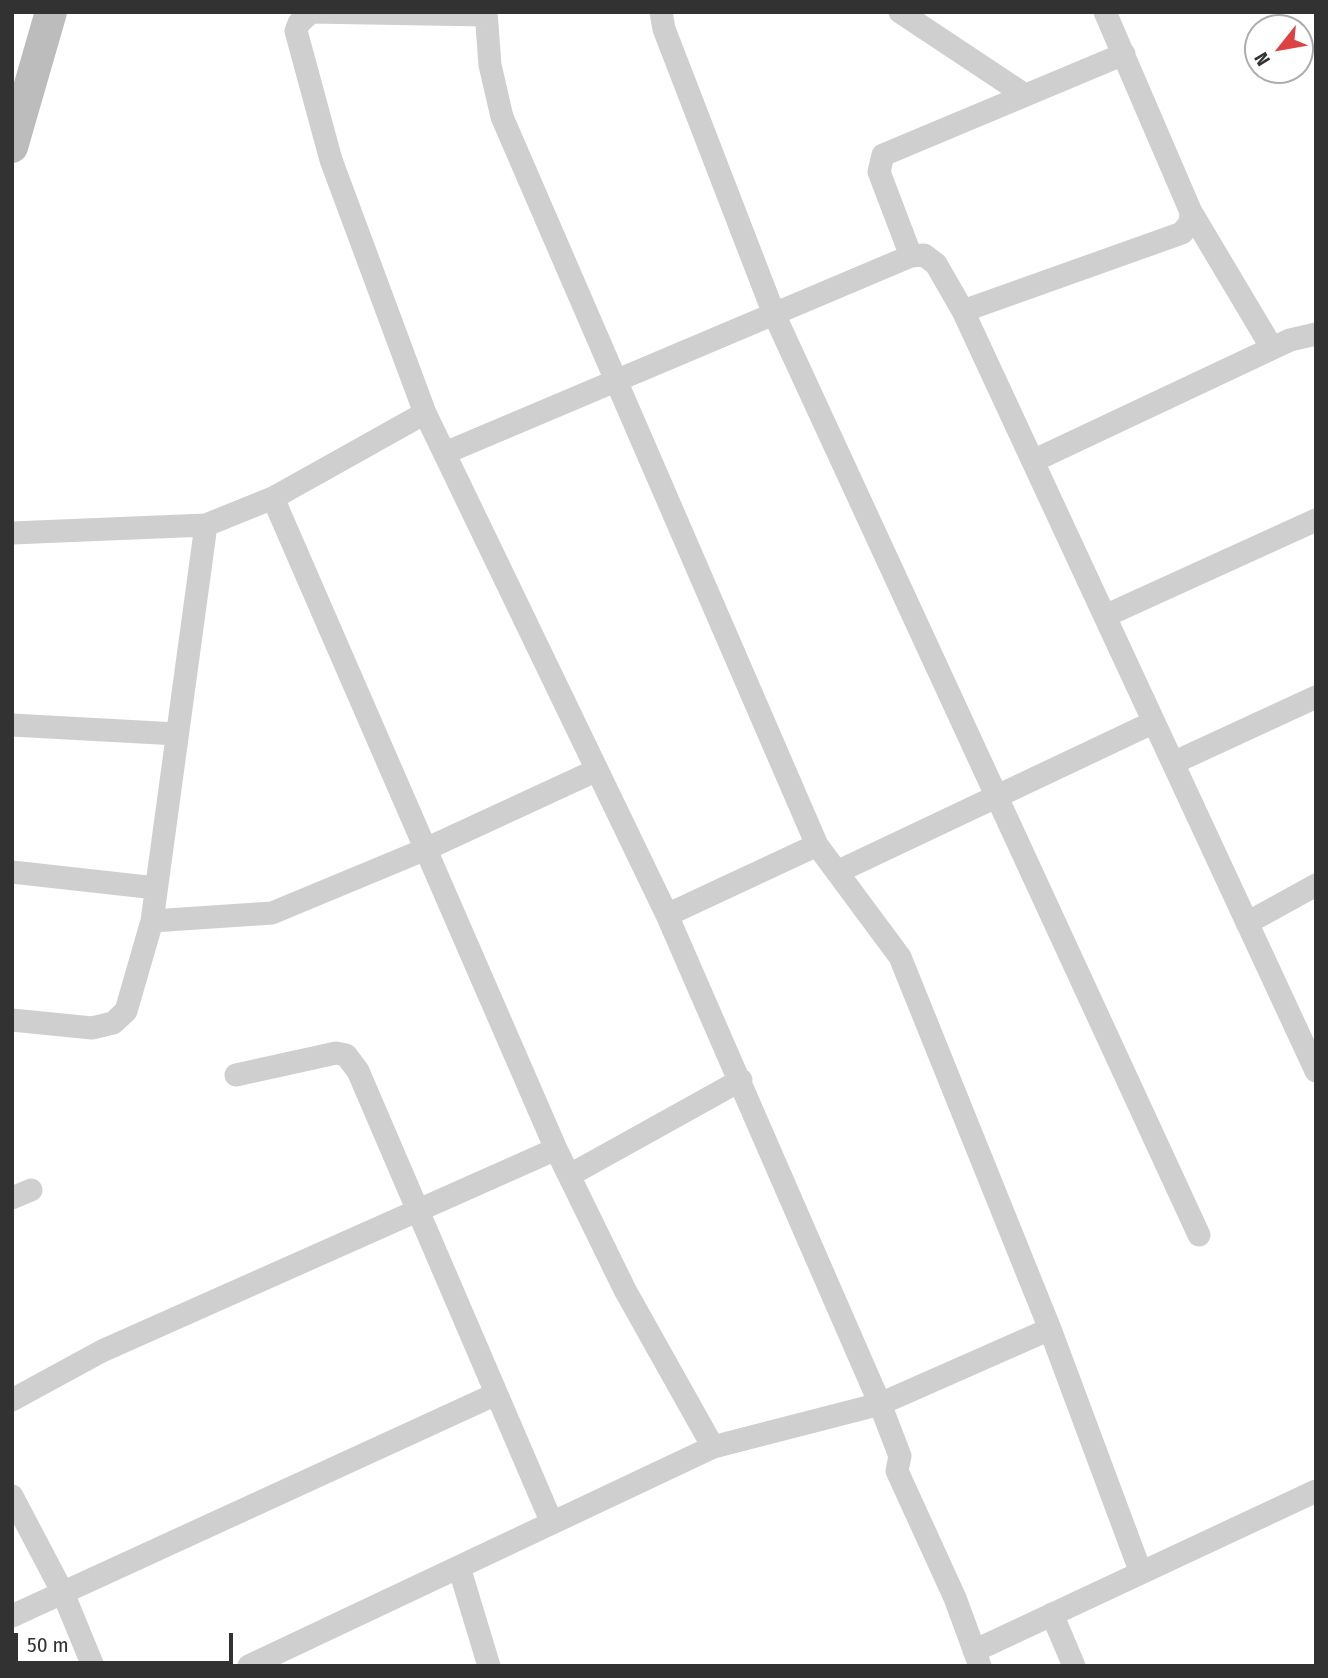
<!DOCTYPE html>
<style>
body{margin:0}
#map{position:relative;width:1328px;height:1678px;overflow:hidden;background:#fff;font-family:"Fira Sans Condensed",sans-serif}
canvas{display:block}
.frame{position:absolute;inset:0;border:14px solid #323232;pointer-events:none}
.north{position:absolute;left:1244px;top:14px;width:70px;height:70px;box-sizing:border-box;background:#fff;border:2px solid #adadad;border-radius:50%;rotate:239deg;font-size:19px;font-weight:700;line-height:28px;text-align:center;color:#323232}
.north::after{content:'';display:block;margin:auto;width:24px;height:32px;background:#dd4144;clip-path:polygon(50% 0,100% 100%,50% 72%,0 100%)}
.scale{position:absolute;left:14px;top:1633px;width:219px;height:32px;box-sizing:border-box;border:4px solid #323232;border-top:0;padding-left:9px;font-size:21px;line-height:24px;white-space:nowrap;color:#323232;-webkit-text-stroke:5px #fff;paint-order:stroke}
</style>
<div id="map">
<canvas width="1328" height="1678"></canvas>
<div class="frame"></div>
<div class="north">N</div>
<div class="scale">50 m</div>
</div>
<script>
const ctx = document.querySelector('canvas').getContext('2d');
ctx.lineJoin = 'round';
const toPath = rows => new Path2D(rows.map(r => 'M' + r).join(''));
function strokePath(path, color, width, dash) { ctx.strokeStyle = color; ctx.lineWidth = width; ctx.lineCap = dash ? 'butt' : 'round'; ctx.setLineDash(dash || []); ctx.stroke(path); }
strokePath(toPath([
 [486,12,490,65,502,117,817,845],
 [661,12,664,29,774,314,1199,1235],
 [900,12,1025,95],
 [1191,212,1272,348],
 [911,256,879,172,883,155,1124,54],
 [963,311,1182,233,1190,223,1191,212,1105,12],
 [425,413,331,160,296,31,299,23,311,12,486,15],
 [445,453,911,256,924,255,936,264,963,311,1316,1071],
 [1033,461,1290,340,1316,334],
 [12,533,206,525,273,498],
 [1105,616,1316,520],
 [12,725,177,734],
 [1173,763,1316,697],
 [12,872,156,888],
 [837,872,1154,722],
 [152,921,272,913,426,849,597,770],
 [1247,923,1316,885],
 [12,1020,92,1028,113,1023,126,1011,152,921,206,525],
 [236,1075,336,1053,346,1055,358,1071,552,1523],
 [556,1149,273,498,425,413,667,915],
 [570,1175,741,1080],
 [12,1198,31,1190],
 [1050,1329,1141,1573],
 [12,1400,102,1351,556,1149,625,1290,713,1447,880,1404,1050,1329,900,957,817,845,667,915,880,1404,900,1456,897,1471,955,1598,980,1666],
 [12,1496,63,1593,93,1666],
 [459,1567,489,1666],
 [1052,1614,1074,1666],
 [12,1616,496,1394],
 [974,1651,1316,1491],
 [249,1666,713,1447]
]), '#cfcfcf', 23);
strokePath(toPath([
 [12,147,51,12]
]), '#bcbcbc', 32);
</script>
